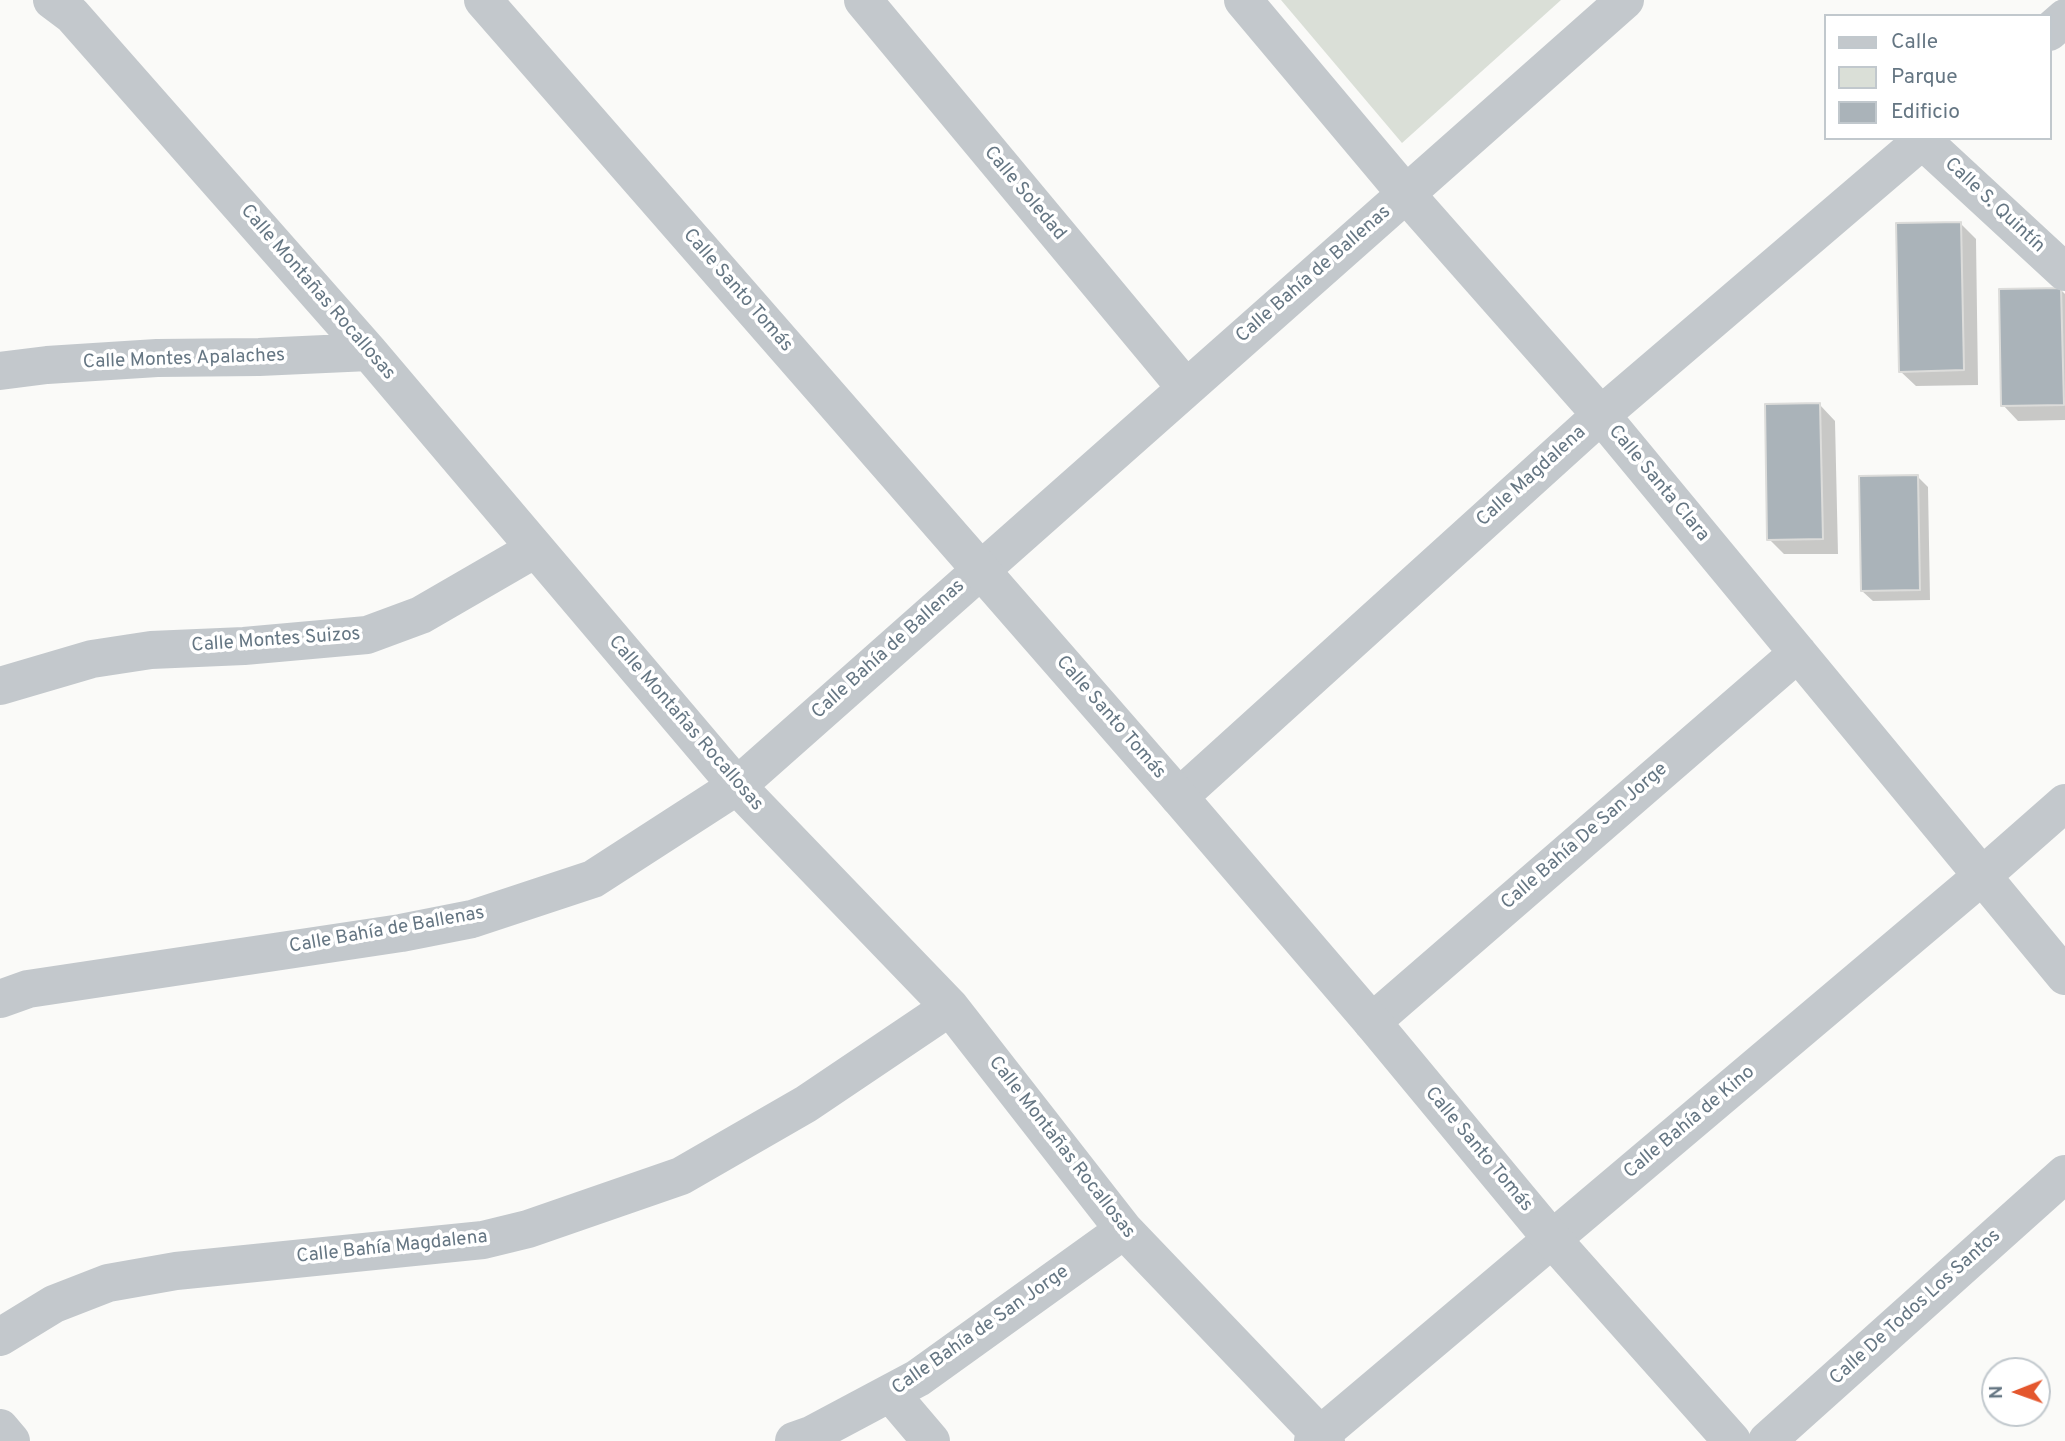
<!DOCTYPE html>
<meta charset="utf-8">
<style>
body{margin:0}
#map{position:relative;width:2065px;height:1441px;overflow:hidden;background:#fafaf8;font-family:Overpass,sans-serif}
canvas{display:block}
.legend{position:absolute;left:1824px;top:14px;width:228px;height:126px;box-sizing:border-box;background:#fff;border:2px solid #c1c8cd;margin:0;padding:9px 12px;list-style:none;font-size:21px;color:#657683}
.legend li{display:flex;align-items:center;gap:14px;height:35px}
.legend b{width:35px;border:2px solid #c1c8cd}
.north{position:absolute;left:1981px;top:1357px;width:70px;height:70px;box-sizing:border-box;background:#fff;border:2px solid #c1c8cd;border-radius:50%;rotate:269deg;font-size:19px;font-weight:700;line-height:28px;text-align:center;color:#657683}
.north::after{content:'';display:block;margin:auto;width:24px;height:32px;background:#e4572e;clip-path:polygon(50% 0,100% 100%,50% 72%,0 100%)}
</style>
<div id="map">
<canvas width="2065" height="1441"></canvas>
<ul class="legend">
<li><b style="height:9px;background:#c3c8cc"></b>Calle</li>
<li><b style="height:19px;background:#dadfd7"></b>Parque</li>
<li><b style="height:19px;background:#aab3b9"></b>Edificio</li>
</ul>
<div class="north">N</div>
</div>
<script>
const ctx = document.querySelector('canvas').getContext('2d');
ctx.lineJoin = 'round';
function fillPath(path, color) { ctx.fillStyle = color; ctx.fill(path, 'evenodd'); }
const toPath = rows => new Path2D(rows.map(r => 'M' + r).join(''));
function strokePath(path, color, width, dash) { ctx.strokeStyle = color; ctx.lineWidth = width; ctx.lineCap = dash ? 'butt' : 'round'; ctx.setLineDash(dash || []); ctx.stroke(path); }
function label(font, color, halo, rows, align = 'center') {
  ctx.font = font + ' Overpass,sans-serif'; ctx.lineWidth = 7; ctx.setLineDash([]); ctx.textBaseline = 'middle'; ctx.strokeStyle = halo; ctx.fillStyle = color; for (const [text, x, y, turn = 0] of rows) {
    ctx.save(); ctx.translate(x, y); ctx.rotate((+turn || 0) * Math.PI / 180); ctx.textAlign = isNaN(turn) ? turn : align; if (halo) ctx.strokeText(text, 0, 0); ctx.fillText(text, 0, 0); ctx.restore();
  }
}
fillPath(toPath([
 [1281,0,1561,0,1402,143]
]), '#dadfd7');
fillPath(toPath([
 [1960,223,1976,239,1978,385,1916,386,1900,371],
 [2061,290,2065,294,2065,420,2018,421,2003,405],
 [1820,405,1835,421,1838,554,1784,554,1769,539],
 [1918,477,1928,487,1930,600,1873,601,1862,591]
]), '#0003');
const building = toPath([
 [1961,222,1964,370,1899,372,1896,223,1961,222],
 [2061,288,2064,405,2001,406,1999,289,2061,288],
 [1820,403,1823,539,1767,540,1765,404,1820,403],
 [1918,475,1920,590,1861,591,1859,476,1918,475]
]);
fillPath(building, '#aab3b9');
strokePath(building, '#dcdcda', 2);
strokePath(toPath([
 [52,0,72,15,369,352,737,786,950,1007,1124,1230,1326,1441],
 [863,0,1186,388],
 [1243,0,1406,194,1601,415,2065,976],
 [2049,32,2065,18],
 [1922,140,2065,272],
 [0,371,47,365,157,358,259,357,369,352],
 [0,686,92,659,151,650,244,646,367,635,421,615,535,549],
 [1179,797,1601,415,1925,138],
 [0,999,28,989,401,933,472,919,593,879,737,786,1625,0],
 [1372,1022,1798,653],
 [0,1337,54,1304,108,1283,176,1271,483,1240,528,1229,681,1176,806,1104,950,1007],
 [891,1394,931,1441],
 [794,1441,811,1435,918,1378,1124,1230],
 [1313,1441,1982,876,2065,803],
 [1767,1441,2065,1174]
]), '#c3c8cc', 38);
strokePath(toPath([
 [483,0,1179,797,1372,1022,1552,1239,1732,1441],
 [0,1428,11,1441]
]), '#c3c8cc', 38);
label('19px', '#657683', '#fff', [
 ["Calle Soledad",1024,194,50],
 ["Calle S. Quintín",1994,206,43],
 ["Calle Bahía de Ballenas",1314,275,-41],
 ["Calle Santo Tomás",737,291,49],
 ["Calle Montañas Rocallosas",317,293,49],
 ["Calle Montes Apalaches",184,360,-2],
 ["Calle Magdalena",1532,477,-42],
 ["Calle Santa Clara",1658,484,50],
 ["Calle Montes Suizos",276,641,-4],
 ["Calle Bahía de Ballenas",889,650,-42],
 ["Calle Santo Tomás",1110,718,49],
 ["Calle Montañas Rocallosas",685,724,49],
 ["Calle Bahía De San Jorge",1585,837,-41],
 ["Calle Bahía de Ballenas",387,931,-10],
 ["Calle Bahía de Kino",1690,1123,-40],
 ["Calle Montañas Rocallosas",1061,1148,52],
 ["Calle Santo Tomás",1478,1150,50],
 ["Calle Bahía Magdalena",392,1248,-6],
 ["Calle De Todos Los Santos",1916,1308,-42],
 ["Calle Bahía de San Jorge",981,1331,-35]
]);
</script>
